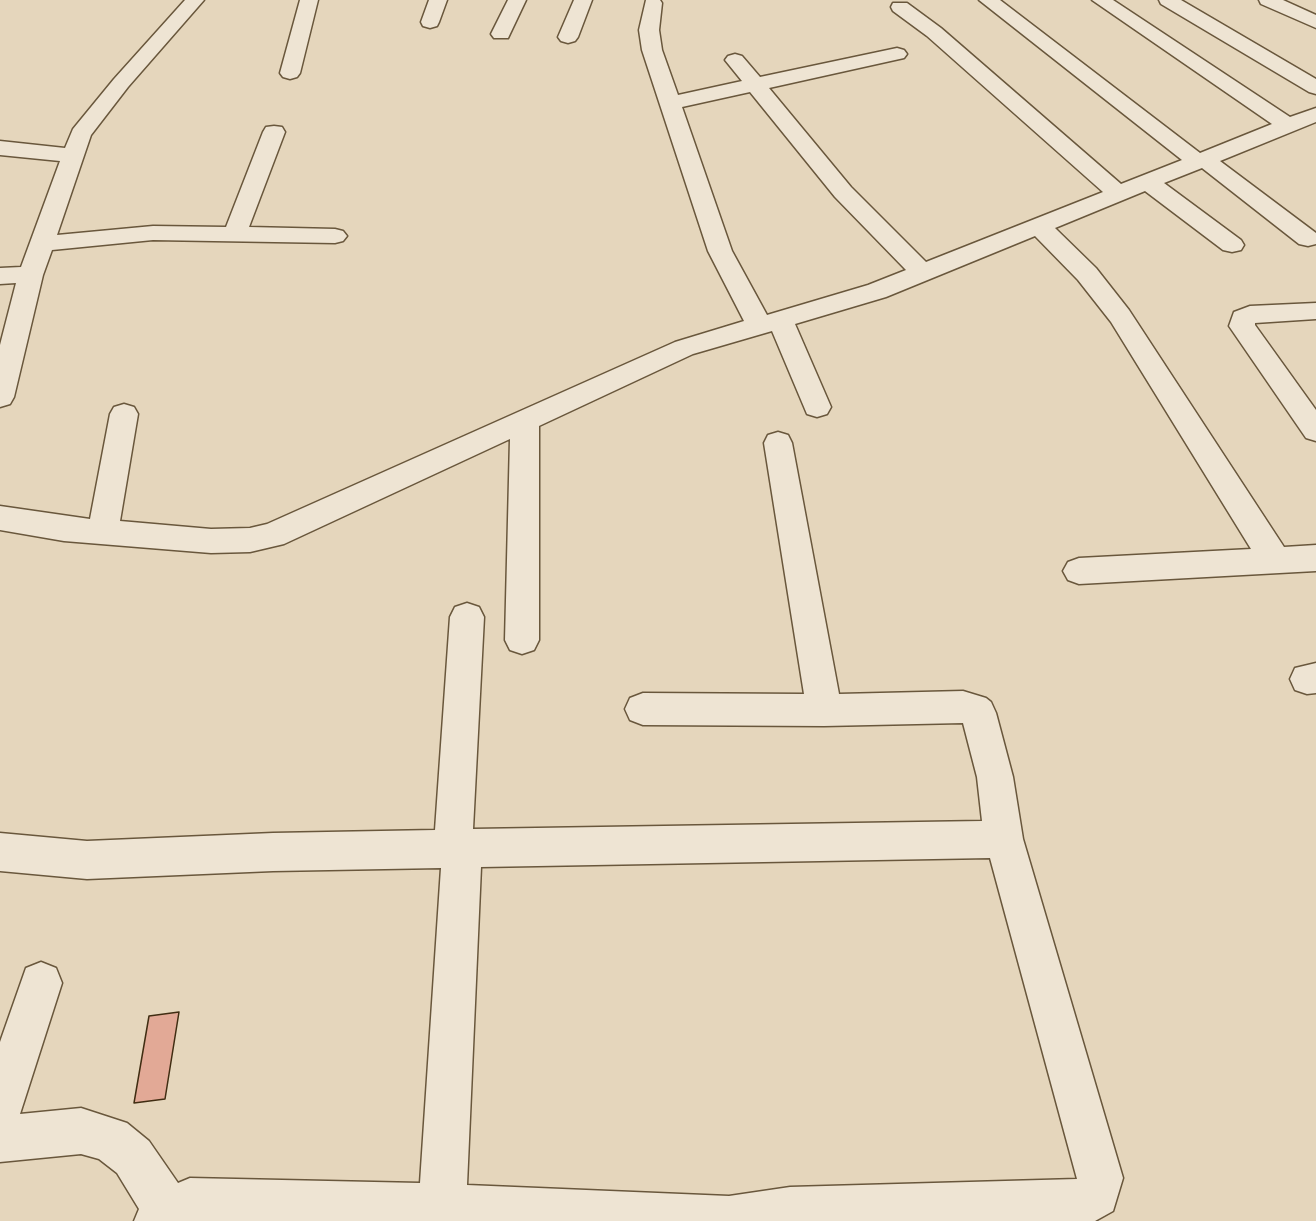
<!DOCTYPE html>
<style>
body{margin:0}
canvas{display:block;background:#e5d6bc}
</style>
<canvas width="1316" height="1221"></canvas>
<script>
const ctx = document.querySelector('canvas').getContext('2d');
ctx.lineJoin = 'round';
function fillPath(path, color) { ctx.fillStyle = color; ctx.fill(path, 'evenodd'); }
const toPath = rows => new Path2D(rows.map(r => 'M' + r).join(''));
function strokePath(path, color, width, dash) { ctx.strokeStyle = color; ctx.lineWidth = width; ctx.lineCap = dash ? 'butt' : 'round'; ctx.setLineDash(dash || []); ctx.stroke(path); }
const building = toPath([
 [179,1012,165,1099,134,1103,149,1016,179,1012]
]);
fillPath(building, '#e2a996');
strokePath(building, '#402d12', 1.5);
const minor = toPath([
 [185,0,204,0,128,87,91,135,57,235,153,226,226,227,263,132,266,127,274,126,282,127,285,132,249,227,335,229,343,231,347,236,343,241,335,243,153,240,52,250,43,275,14,397,10,404,0,407,0,345,16,283,0,284,0,268,21,267,60,161,0,155,0,141,65,148,73,129,114,79,185,0],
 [300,0,318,0,300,73,297,77,290,79,283,77,280,73,300,0],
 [429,0,447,0,439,22,437,26,430,28,423,26,421,22,429,0],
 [508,0,526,0,508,38,494,38,491,34,508,0],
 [574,0,592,0,578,37,575,41,568,43,561,41,558,37,574,0],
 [646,0,660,0,662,3,659,30,662,50,678,95,742,81,725,60,728,56,735,54,742,56,760,77,897,48,904,50,907,54,904,58,769,88,851,187,926,262,1103,192,927,36,893,11,891,7,893,3,907,3,941,28,1121,184,1182,160,979,0,1000,0,1200,153,1272,124,1092,0,1113,0,1290,117,1316,108,1316,122,1220,161,1316,233,1316,244,1308,246,1299,244,1202,168,1164,183,1241,240,1244,245,1241,250,1232,252,1223,250,1145,191,1055,228,1096,268,1129,310,1284,547,1316,545,1316,571,1079,584,1068,580,1063,571,1068,562,1079,558,1251,549,1111,322,1078,280,1035,236,886,297,795,324,831,407,827,414,817,417,807,414,772,331,693,354,539,426,539,640,534,650,522,654,510,650,505,640,510,439,284,544,250,552,211,553,64,541,0,530,0,506,90,519,110,414,114,407,124,404,134,407,138,414,120,521,211,529,250,528,267,524,675,342,744,321,708,251,642,50,639,30,646,0],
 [750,92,835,197,906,270,868,285,767,315,732,251,682,107,750,92],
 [1159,0,1181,0,1316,79,1316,94,1309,92,1161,4,1159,0],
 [1259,0,1283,0,1316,15,1316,28,1261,4,1259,0],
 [1316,303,1316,319,1255,323,1255,325,1316,410,1316,441,1306,438,1229,326,1234,312,1250,306,1316,303],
 [778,432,788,435,792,443,839,694,963,691,986,698,991,702,996,713,1013,777,1023,839,1123,1178,1113,1211,1095,1221,134,1221,139,1209,117,1173,99,1159,81,1154,0,1162,0,1042,26,968,41,962,56,968,62,983,20,1114,81,1108,127,1123,149,1141,178,1183,190,1178,420,1183,441,868,273,871,87,879,0,871,0,833,87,841,273,833,435,830,450,617,455,607,467,603,479,607,484,617,473,829,982,821,977,777,963,723,824,726,643,725,630,720,625,709,630,698,643,693,804,694,764,443,768,435,778,432],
 [990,858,1077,1179,790,1187,729,1196,467,1185,481,867,990,858],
 [1316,663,1316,693,1307,694,1295,690,1290,679,1295,668,1316,663]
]);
strokePath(minor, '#69573c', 3);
fillPath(minor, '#eee4d3');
</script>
